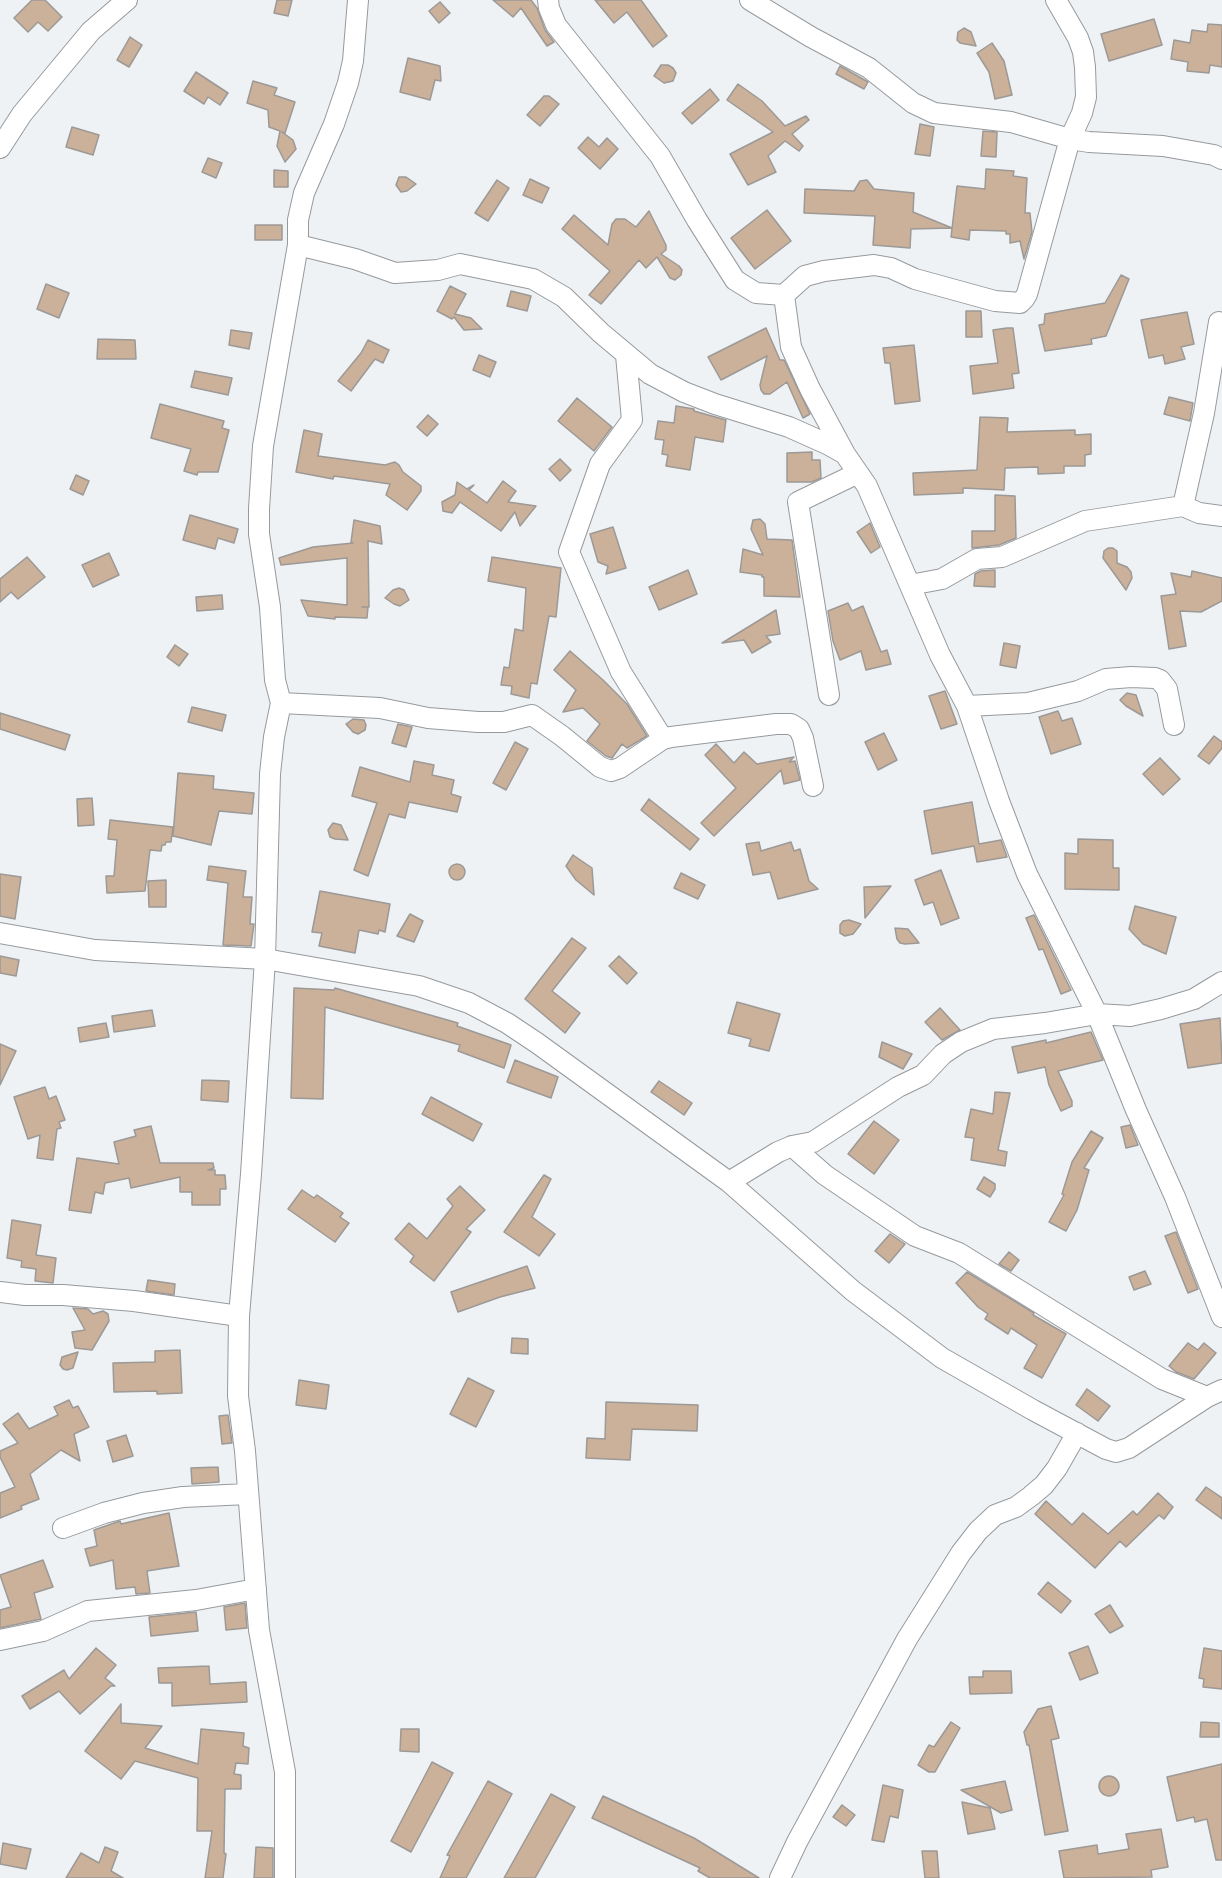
<!DOCTYPE html>
<style>
body{margin:0}
canvas{display:block;background:#eef2f5}
</style>
<canvas width="1222" height="1878"></canvas>
<script>
const ctx = document.querySelector('canvas').getContext('2d');
ctx.lineJoin = 'round';
function fillPath(path, color) { ctx.fillStyle = color; ctx.fill(path, 'evenodd'); }
const toPath = rows => new Path2D(rows.map(r => 'M' + r).join(''));
function strokePath(path, color, width, dash) { ctx.strokeStyle = color; ctx.lineWidth = width; ctx.lineCap = dash ? 'butt' : 'round'; ctx.setLineDash(dash || []); ctx.stroke(path); }
const building = toPath([
 [32,0,45,0,62,17,48,31,38,22,28,32,14,18,32,0],
 [277,0,292,0,288,16,274,13,277,0],
 [493,0,531,0,537,8,545,30,554,42,547,46,521,8,513,17,493,0],
 [595,0,641,0,667,36,653,47,627,12,614,23,595,0],
 [440,2,450,13,439,23,429,11,440,2],
 [1154,19,1162,45,1109,61,1101,34,1154,19],
 [1208,24,1222,25,1222,67,1210,65,1209,73,1187,71,1188,62,1171,59,1174,40,1190,43,1192,30,1207,32,1208,24],
 [964,28,971,32,976,46,960,43,957,40,958,32,964,28],
 [130,37,142,45,129,67,117,60,130,37],
 [992,43,1004,61,1012,95,995,99,989,72,977,53,992,43],
 [408,58,440,66,441,81,435,80,430,100,400,92,408,58],
 [661,65,668,65,673,68,676,73,673,81,664,83,654,76,661,65],
 [840,66,868,82,864,89,836,74,840,66],
 [196,72,228,93,220,105,208,97,204,104,184,91,196,72],
 [253,81,277,88,274,95,295,102,285,133,282,132,293,140,296,149,285,162,277,146,280,131,269,127,268,110,247,103,253,81],
 [738,84,762,101,785,126,806,116,809,120,792,134,803,146,799,151,785,141,768,156,776,172,748,185,730,154,773,132,727,100,738,84],
 [710,89,719,100,692,124,682,113,710,89],
 [544,96,549,96,559,104,540,126,527,115,544,96],
 [920,124,934,127,930,156,915,154,920,124],
 [72,127,99,135,93,155,66,147,72,127],
 [983,131,997,132,996,157,981,156,983,131],
 [588,137,599,147,607,138,618,149,600,169,578,148,588,137],
 [208,158,222,163,216,178,202,172,208,158],
 [986,169,1014,171,1013,176,1027,178,1025,213,1030,213,1032,232,1024,259,1020,241,1010,243,1010,234,1006,234,1006,231,970,230,969,240,951,237,957,186,985,189,986,169],
 [274,170,288,171,288,187,274,187,274,170],
 [399,177,406,177,416,184,407,191,401,192,396,185,399,177],
 [530,179,549,188,542,203,523,195,530,179],
 [497,180,509,188,488,221,475,213,497,180],
 [867,180,874,189,914,193,913,212,952,228,911,229,910,248,873,245,875,216,804,213,805,189,854,191,860,181,867,180],
 [767,210,791,241,755,269,731,238,767,210],
 [649,211,666,245,666,250,661,254,679,266,682,270,681,275,675,280,670,278,657,257,646,268,639,260,601,304,589,295,610,271,562,229,574,215,608,245,612,224,616,219,625,219,636,227,649,211],
 [255,225,282,225,282,240,255,240,255,225],
 [1121,275,1129,279,1106,336,1091,339,1092,344,1045,351,1039,325,1044,324,1045,314,1105,303,1121,275],
 [46,284,69,293,59,318,37,309,46,284],
 [450,286,466,294,455,314,471,318,482,329,464,330,454,317,452,319,437,311,450,286],
 [511,291,531,296,527,311,507,306,511,291],
 [966,311,981,311,982,337,966,337,966,311],
 [1187,312,1194,344,1181,347,1185,359,1165,364,1163,355,1149,358,1141,320,1187,312],
 [766,328,780,360,784,360,810,414,803,418,787,382,770,394,764,394,761,390,760,385,767,356,721,380,708,357,766,328],
 [1007,328,1013,328,1019,373,1012,374,1014,388,973,394,970,366,998,363,993,330,1007,328],
 [231,330,252,333,249,349,229,345,231,330],
 [98,339,135,340,136,359,97,359,98,339],
 [368,340,389,350,383,363,375,359,351,391,338,381,361,353,368,340],
 [914,345,920,401,895,404,890,363,885,363,883,348,914,345],
 [479,355,496,362,490,377,473,370,479,355],
 [195,371,232,378,228,395,191,387,195,371],
 [1169,397,1193,403,1190,421,1164,414,1169,397],
 [577,398,612,427,594,451,558,421,577,398],
 [160,404,224,421,222,428,229,430,218,472,198,472,197,475,184,471,191,449,151,438,160,404],
 [676,406,694,409,694,411,726,420,723,442,695,437,690,470,666,466,668,455,662,454,664,440,655,439,658,421,674,423,676,406],
 [428,415,438,424,427,436,417,427,428,415],
 [980,417,1008,418,1007,432,1075,430,1075,435,1091,434,1091,454,1085,455,1085,466,1064,466,1064,473,1038,474,1038,467,1005,468,1004,490,963,488,963,493,914,495,913,473,977,470,980,417],
 [304,430,322,434,318,456,385,465,395,462,399,465,403,472,421,486,421,491,407,510,386,495,390,484,334,476,333,479,296,472,304,430],
 [812,452,812,460,820,460,821,478,812,482,787,482,787,453,812,452],
 [560,459,571,470,560,481,549,469,560,459],
 [76,475,89,481,83,495,70,489,76,475],
 [503,481,516,491,508,502,536,506,520,526,515,512,501,531,460,502,452,513,443,511,442,502,455,495,457,482,467,489,474,485,469,490,487,503,503,481],
 [995,495,1015,496,1016,538,999,545,972,548,972,531,995,531,995,495],
 [190,515,238,529,234,543,218,538,215,549,183,540,190,515],
 [760,519,765,524,767,539,792,540,800,597,764,596,764,577,762,577,762,575,740,572,743,549,763,555,751,529,753,520,760,519],
 [354,520,380,526,382,544,368,541,369,607,362,607,368,607,367,618,335,617,335,619,308,616,301,600,347,605,347,558,281,565,279,558,313,547,353,543,351,542,354,520],
 [870,523,880,547,871,553,857,532,870,523],
 [613,527,626,568,606,574,608,566,598,562,590,534,613,527],
 [1108,548,1113,548,1117,551,1117,563,1127,567,1131,572,1132,578,1126,590,1103,558,1104,551,1108,548],
 [109,553,119,575,93,587,82,565,109,553],
 [27,557,45,577,18,599,11,592,0,602,0,579,27,557],
 [492,557,561,568,556,617,549,616,537,684,531,683,529,698,511,694,512,686,501,685,504,667,509,668,515,629,523,631,526,588,488,581,492,557],
 [688,570,697,594,659,610,649,587,688,570],
 [995,570,995,587,974,586,975,574,981,571,995,570],
 [1192,571,1222,578,1222,601,1201,612,1180,611,1186,646,1169,649,1161,596,1176,594,1171,573,1191,577,1192,571],
 [399,588,404,590,409,600,400,606,394,604,385,598,393,590,399,588],
 [222,595,223,609,197,611,196,597,222,595],
 [848,603,852,611,863,606,881,652,887,650,891,664,866,670,861,651,840,660,833,641,828,611,848,603],
 [776,610,780,634,766,636,771,642,752,653,744,640,722,643,776,610],
 [1004,643,1020,646,1016,668,1000,665,1004,643],
 [175,645,188,654,179,666,167,657,175,645],
 [570,651,603,680,627,704,647,736,627,748,622,744,612,758,606,756,587,741,600,724,583,708,563,712,576,690,554,670,570,651],
 [945,691,957,724,941,729,929,696,945,691],
 [1127,693,1136,695,1143,716,1126,706,1120,700,1127,693],
 [192,707,226,715,222,731,188,722,192,707],
 [1058,711,1062,721,1072,718,1081,744,1051,754,1039,717,1058,711],
 [0,713,70,735,65,750,0,729,0,713],
 [353,719,364,720,366,725,365,730,358,734,353,732,346,724,353,719],
 [398,724,412,727,406,747,392,743,398,724],
 [884,733,897,760,878,770,865,742,884,733],
 [1214,736,1222,742,1222,748,1209,764,1198,756,1214,736],
 [515,742,528,749,506,790,493,783,515,742],
 [716,744,734,763,744,752,757,764,794,757,789,762,795,761,800,780,784,784,781,770,714,836,701,823,736,788,705,755,716,744],
 [1160,758,1180,779,1163,795,1143,774,1160,758],
 [414,761,434,765,432,775,454,780,451,794,461,797,457,812,409,802,405,818,389,814,368,876,354,870,377,803,352,796,360,767,410,782,414,761],
 [178,773,214,776,213,789,254,793,252,814,219,811,211,845,173,836,178,773],
 [92,798,94,825,78,826,77,799,92,798],
 [649,799,699,839,690,850,641,810,649,799],
 [972,802,979,844,1001,840,1007,857,977,862,974,846,932,854,924,811,972,802],
 [110,820,173,827,171,842,166,842,165,845,162,845,161,851,150,850,145,891,107,893,106,876,114,876,117,840,108,839,110,820],
 [333,823,341,825,348,840,335,839,330,837,328,830,333,823],
 [1078,839,1113,840,1113,868,1119,868,1119,890,1065,889,1065,853,1078,854,1078,839],
 [759,842,761,851,791,842,794,851,800,849,809,881,818,889,778,899,770,872,753,875,746,844,759,842],
 [573,855,592,868,594,895,576,880,566,866,573,855],
 '449 872a8 8 0 1 1 16 0a8 8 0 1 1-16 0Z',
 [209,866,246,871,243,897,252,897,250,924,254,924,251,946,223,945,228,883,207,880,209,866],
 [941,870,959,918,941,925,933,902,924,905,915,880,941,870],
 [681,873,705,885,698,899,674,888,681,873],
 [0,874,21,877,15,919,0,916,0,874],
 [166,880,166,907,149,907,148,881,166,880],
 [891,886,865,918,864,887,891,886],
 [320,891,390,904,385,932,379,930,378,934,359,930,355,953,319,946,322,933,312,932,320,891],
 [1135,906,1176,917,1166,954,1143,944,1129,929,1135,906],
 [410,914,423,921,414,942,397,936,410,914],
 [1034,915,1071,990,1061,994,1043,949,1039,950,1026,918,1034,915],
 [849,920,861,924,853,934,845,936,840,933,840,925,843,921,849,920],
 [895,928,908,929,919,943,905,944,900,943,897,939,895,928],
 [572,938,586,948,552,991,580,1013,565,1033,525,999,572,938],
 [0,956,19,960,16,976,0,973,0,956],
 [619,956,637,973,627,984,609,966,619,956],
 [294,988,334,990,335,988,458,1023,457,1026,511,1045,504,1068,458,1051,460,1045,325,1007,323,1099,291,1098,294,988],
 [737,1002,780,1014,769,1051,749,1046,751,1039,728,1033,737,1002],
 [940,1008,960,1030,942,1040,925,1022,940,1008],
 [152,1010,155,1026,114,1032,112,1016,152,1010],
 [1220,1018,1222,1063,1188,1068,1180,1024,1220,1018],
 [106,1023,109,1037,80,1042,78,1028,106,1023],
 [1091,1032,1103,1060,1058,1071,1072,1101,1072,1106,1061,1111,1049,1085,1045,1067,1018,1073,1012,1047,1046,1040,1046,1043,1091,1032],
 [882,1042,912,1054,903,1069,879,1057,882,1042],
 [0,1044,16,1051,0,1085,0,1044],
 [515,1060,558,1077,551,1098,507,1082,515,1060],
 [202,1080,229,1081,228,1102,201,1100,202,1080],
 [659,1081,692,1103,684,1115,651,1092,659,1081],
 [45,1087,49,1099,56,1096,65,1120,59,1122,61,1128,57,1129,53,1160,37,1158,40,1135,28,1139,14,1097,45,1087],
 [995,1092,1010,1093,998,1150,1007,1152,1005,1166,971,1160,974,1138,965,1137,971,1109,993,1114,995,1092],
 [431,1097,482,1124,473,1141,422,1114,431,1097],
 [874,1121,899,1140,874,1174,848,1154,874,1121],
 [1130,1125,1138,1145,1126,1148,1121,1127,1130,1125],
 [151,1126,160,1163,213,1163,214,1168,208,1170,215,1170,215,1175,225,1175,226,1189,220,1189,220,1205,192,1205,192,1192,180,1192,180,1177,131,1188,129,1178,105,1183,103,1194,95,1192,91,1213,69,1210,77,1158,119,1164,114,1142,136,1136,134,1130,151,1126],
 [1091,1131,1103,1138,1084,1168,1089,1170,1077,1210,1066,1231,1049,1222,1064,1195,1062,1194,1072,1162,1091,1131],
 [544,1175,551,1179,532,1217,555,1234,539,1256,504,1232,544,1175],
 [984,1177,995,1184,995,1189,990,1197,977,1189,984,1177],
 [460,1186,485,1210,466,1229,471,1232,434,1281,410,1262,414,1256,395,1239,409,1223,427,1239,453,1206,447,1199,460,1186],
 [302,1190,314,1198,317,1195,343,1213,340,1217,349,1223,335,1242,288,1209,302,1190],
 [12,1220,41,1225,36,1255,56,1258,53,1283,35,1281,36,1269,21,1267,22,1261,7,1258,12,1220],
 [1176,1232,1198,1289,1188,1293,1165,1236,1176,1232],
 [890,1234,905,1244,889,1263,875,1251,890,1234],
 [1009,1252,1019,1260,1011,1271,999,1264,1009,1252],
 [527,1266,535,1288,500,1297,458,1312,451,1292,527,1266],
 [1145,1271,1151,1284,1134,1290,1129,1277,1145,1271],
 [967,1272,1034,1313,1033,1315,1066,1334,1042,1378,1024,1368,1037,1345,1011,1328,1008,1334,985,1319,988,1314,978,1307,956,1283,967,1272],
 [148,1280,175,1284,174,1295,146,1291,148,1280],
 [73,1308,88,1309,93,1314,103,1311,108,1314,109,1321,92,1350,75,1348,72,1332,85,1330,73,1308],
 [512,1338,528,1339,528,1354,511,1353,512,1338],
 [1188,1343,1198,1350,1204,1343,1216,1353,1194,1379,1176,1372,1169,1366,1188,1343],
 [180,1350,182,1393,157,1394,157,1391,114,1392,113,1363,155,1362,155,1351,180,1350],
 [78,1352,73,1368,67,1370,63,1369,60,1365,62,1357,78,1352],
 [468,1378,494,1391,476,1427,450,1414,468,1378],
 [299,1380,329,1385,326,1409,296,1405,299,1380],
 [1087,1389,1110,1406,1098,1421,1076,1405,1087,1389],
 [69,1400,73,1408,78,1406,89,1427,74,1434,80,1461,61,1450,30,1474,39,1499,21,1506,22,1509,0,1518,0,1493,15,1487,0,1457,0,1451,18,1443,3,1424,18,1413,29,1429,58,1415,54,1407,69,1400],
 [606,1402,698,1405,697,1431,632,1429,630,1460,586,1458,587,1438,605,1439,606,1402],
 [228,1415,232,1443,222,1444,219,1416,228,1415],
 [126,1435,133,1456,113,1462,107,1441,126,1435],
 [218,1467,219,1482,192,1484,191,1468,218,1467],
 [1206,1487,1222,1498,1222,1519,1196,1500,1206,1487],
 [1158,1493,1173,1507,1164,1519,1159,1515,1126,1547,1120,1541,1095,1568,1035,1514,1046,1501,1072,1525,1083,1513,1108,1534,1133,1511,1137,1515,1158,1493],
 [169,1513,179,1566,147,1571,150,1593,136,1594,135,1587,116,1589,113,1560,90,1566,85,1549,97,1546,94,1530,120,1521,121,1524,169,1513],
 [43,1560,53,1587,34,1593,41,1619,0,1628,0,1610,11,1607,0,1575,43,1560],
 [1048,1582,1071,1601,1061,1613,1038,1594,1048,1582],
 [245,1603,247,1628,226,1630,224,1607,245,1603],
 [1110,1605,1123,1626,1110,1633,1095,1614,1110,1605],
 [196,1612,198,1631,151,1636,149,1617,196,1612],
 [1088,1646,1098,1673,1080,1680,1069,1653,1088,1646],
 [96,1648,116,1665,105,1678,115,1686,111,1686,80,1714,59,1691,30,1709,22,1696,64,1670,69,1679,96,1648],
 [1204,1648,1222,1651,1222,1689,1203,1687,1204,1679,1199,1678,1204,1648],
 [209,1666,210,1684,246,1682,247,1702,172,1706,172,1683,159,1683,158,1668,209,1666],
 [983,1671,1011,1671,1012,1693,970,1694,969,1677,983,1677,983,1671],
 [121,1704,121,1723,162,1726,145,1748,198,1764,201,1729,244,1733,243,1746,249,1748,248,1764,236,1763,234,1774,241,1775,241,1789,225,1789,224,1853,226,1854,223,1878,205,1878,212,1831,197,1831,198,1778,135,1761,121,1779,85,1751,121,1704],
 [1051,1706,1059,1738,1051,1740,1068,1831,1045,1835,1029,1745,1027,1745,1024,1732,1038,1709,1051,1706],
 [951,1722,960,1728,935,1772,929,1772,918,1765,929,1745,934,1747,951,1722],
 [1201,1722,1219,1723,1219,1737,1200,1737,1201,1722],
 [401,1729,419,1729,419,1752,400,1751,401,1729],
 [432,1762,453,1773,411,1852,391,1841,432,1762],
 [1222,1764,1222,1860,1216,1860,1207,1819,1195,1822,1194,1817,1177,1821,1167,1777,1222,1764],
 '1099 1786a10 10 0 1 1 20 0a10 10 0 1 1-20 0Z',
 [488,1781,512,1794,466,1878,440,1878,450,1856,447,1855,488,1781],
 [1005,1781,1012,1810,1001,1813,961,1790,1005,1781],
 [883,1785,903,1790,898,1818,890,1816,884,1842,872,1840,883,1785],
 [551,1794,575,1807,535,1878,504,1878,551,1794],
 [603,1796,694,1838,759,1878,710,1878,698,1871,700,1868,592,1818,603,1796],
 [962,1802,990,1808,995,1829,968,1834,962,1802],
 [842,1805,855,1815,846,1826,833,1817,842,1805],
 [1161,1829,1168,1867,1151,1870,1152,1877,1064,1878,1059,1851,1097,1845,1098,1854,1129,1849,1126,1834,1161,1829],
 [3,1843,31,1849,26,1869,0,1864,3,1843],
 [105,1847,118,1852,111,1871,123,1878,66,1878,81,1853,99,1863,105,1847],
 [256,1847,273,1848,273,1878,254,1878,256,1847],
 [922,1851,937,1851,939,1878,925,1878,922,1851]
]);
fillPath(building, '#cbb09a');
strokePath(building, '#9c9996', 1.5);
const street = toPath([
 [548,0,549,8,556,25,660,156,697,220,735,280,756,293,784,295,791,347,810,389,845,454,867,486,940,655,967,706,999,801,1027,874,1097,1014,1136,1110,1175,1197,1222,1317],
 [750,0,811,37,869,68,913,103,934,113,1011,122,1070,139,1089,142,1163,146,1214,155,1222,159],
 [0,148,22,114,91,31,127,0],
 [298,245,355,259,395,273,438,270,460,264,533,279,564,297,601,333,650,374,684,392,715,404,789,427,827,444,845,454],
 [784,295,805,276,824,271,874,265,891,268,915,279,995,301,1020,303,1024,299,1027,294,1070,139,1082,113,1086,97,1085,67,1083,52,1078,38,1056,0],
 [626,355,632,420,600,464,569,552,621,672,663,739],
 [1183,506,1204,413,1219,322],
 [910,585,942,579,977,559,1002,557,1085,521,1183,506,1199,513,1222,516],
 [829,695,798,502,858,473],
 [281,703,380,708,428,718,478,722,504,722,532,715,562,736,600,767,611,771,620,768,663,739,671,737,776,724,791,724,799,729,803,738,813,786],
 [967,706,1028,703,1078,691,1106,679,1131,677,1155,678,1160,680,1167,689,1174,725],
 [0,933,95,950,265,959,419,986,469,1003,507,1023,537,1043,729,1182,853,1291,942,1358,1033,1410,1106,1449,1116,1452,1129,1448,1207,1397,1222,1390],
 [792,1146,825,1175,915,1236,959,1253,1162,1379,1207,1397],
 [729,1182,778,1152,792,1146,813,1142,898,1087,923,1075,943,1054,961,1042,993,1029,1045,1023,1097,1014,1130,1016,1161,1009,1194,999,1222,982],
 [0,1292,25,1295,63,1295,134,1301,239,1316],
 [63,1528,104,1513,143,1503,183,1497,248,1494],
 [0,1640,43,1631,88,1611,196,1600,256,1589],
 [285,1878,285,1772,259,1630,245,1451,238,1396,239,1316,251,1174,265,959,270,774,274,737,281,703,275,680,270,607,259,534,259,509,263,446,298,245,298,220,304,193,334,124,348,83,353,61,358,0],
 [780,1878,797,1842,907,1639,961,1553,978,1531,995,1515,1016,1507,1031,1496,1044,1485,1057,1468,1077,1433]
]);
strokePath(street, '#979a9d', 22);
strokePath(street, '#fff', 20);
</script>
